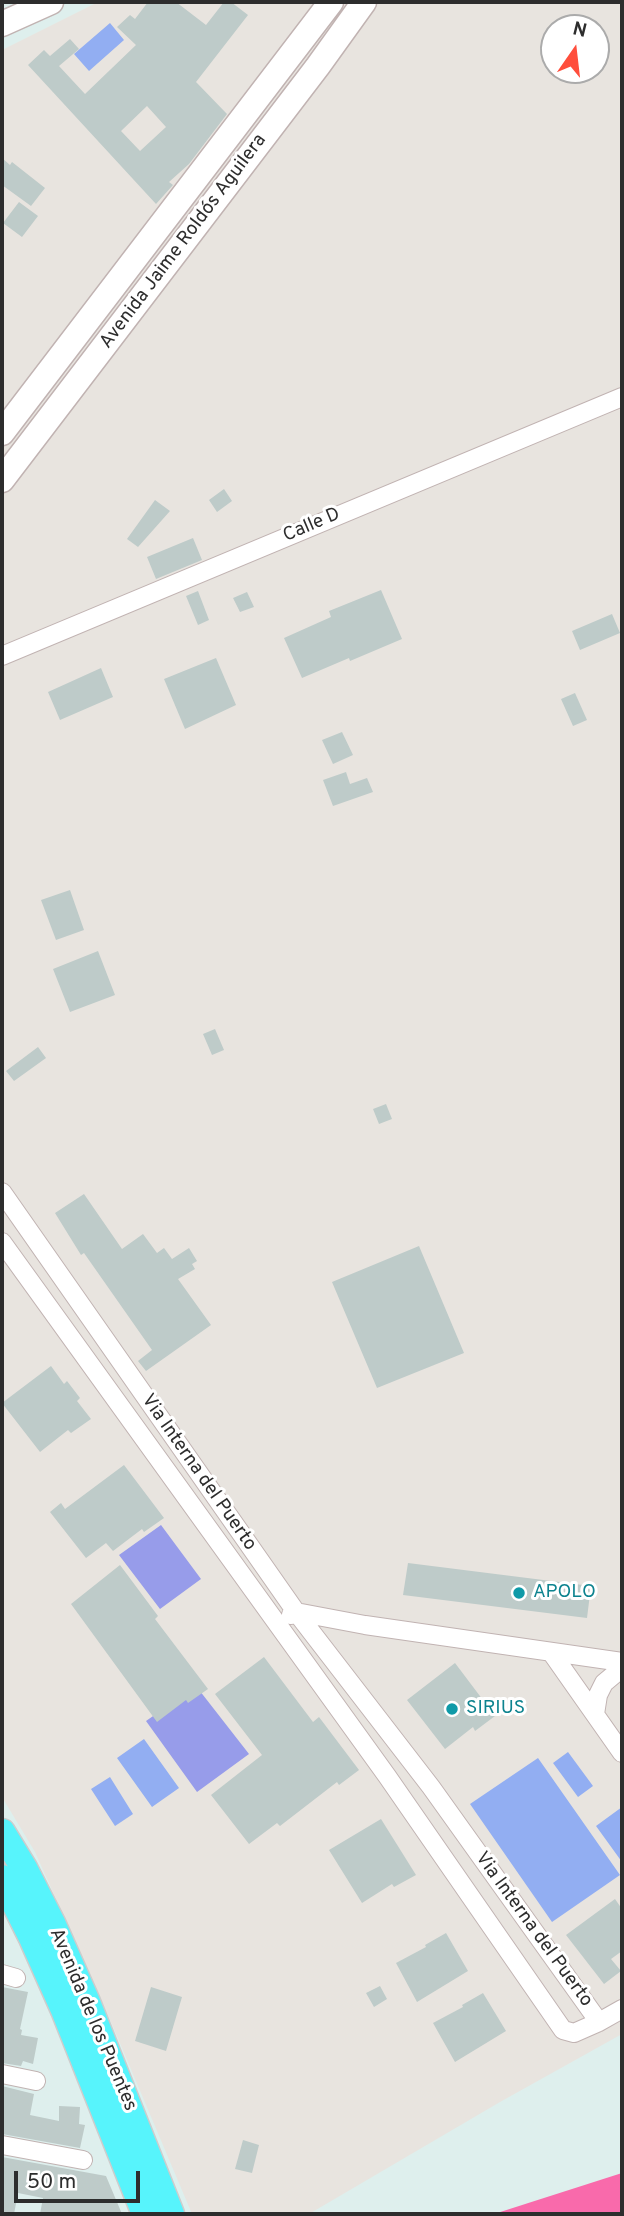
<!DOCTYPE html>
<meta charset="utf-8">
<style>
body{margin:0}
#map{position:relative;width:624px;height:2216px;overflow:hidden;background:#deefed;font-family:Overpass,sans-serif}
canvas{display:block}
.frame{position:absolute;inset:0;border:4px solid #2d2d2d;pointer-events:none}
.north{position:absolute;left:540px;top:14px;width:70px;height:70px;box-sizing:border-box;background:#fff;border:2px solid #ababab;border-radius:50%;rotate:14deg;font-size:19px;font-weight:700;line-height:28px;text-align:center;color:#2d2d2d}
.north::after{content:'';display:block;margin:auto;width:24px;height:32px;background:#ff4e3c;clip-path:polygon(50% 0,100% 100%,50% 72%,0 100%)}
.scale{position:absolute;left:14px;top:2171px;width:126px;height:32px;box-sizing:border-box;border:4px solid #2d2d2d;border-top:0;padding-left:9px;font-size:21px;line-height:24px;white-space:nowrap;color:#2d2d2d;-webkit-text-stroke:5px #fff;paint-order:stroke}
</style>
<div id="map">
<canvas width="624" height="2216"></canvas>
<div class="frame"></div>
<div class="north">N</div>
<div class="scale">50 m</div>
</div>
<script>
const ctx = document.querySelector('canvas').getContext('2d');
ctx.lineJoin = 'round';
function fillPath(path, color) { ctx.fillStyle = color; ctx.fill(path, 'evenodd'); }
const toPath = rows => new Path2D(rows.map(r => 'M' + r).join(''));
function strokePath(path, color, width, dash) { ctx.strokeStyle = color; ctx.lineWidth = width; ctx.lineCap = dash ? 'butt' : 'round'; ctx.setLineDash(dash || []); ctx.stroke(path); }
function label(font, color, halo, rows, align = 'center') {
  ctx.font = font + ' Overpass,sans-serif'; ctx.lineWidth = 6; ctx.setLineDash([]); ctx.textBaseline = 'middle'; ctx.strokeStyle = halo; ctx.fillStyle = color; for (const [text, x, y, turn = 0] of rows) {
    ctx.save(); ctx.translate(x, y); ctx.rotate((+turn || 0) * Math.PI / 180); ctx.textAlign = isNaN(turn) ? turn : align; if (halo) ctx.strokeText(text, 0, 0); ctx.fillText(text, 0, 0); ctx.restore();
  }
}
fillPath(toPath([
 [98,2,622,2,622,2034,500,2102,309,2214,192,2214,114,2029,35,1852,2,1797,2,50],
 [554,28,596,28,596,70,554,70]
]), '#e8e4df');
fillPath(toPath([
 [161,1525,201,1579,160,1609,119,1555],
 [196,1686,249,1754,197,1792,146,1721]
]), '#979cea');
fillPath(toPath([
 [110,23,124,40,89,71,74,54],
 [144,1739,179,1788,152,1807,117,1758],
 [568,1752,593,1786,578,1797,553,1763],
 [538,1758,620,1875,552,1922,470,1804],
 [110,1777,133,1814,115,1826,91,1789],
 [622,1807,622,1862,596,1826]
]), '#92aef2');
fillPath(toPath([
 [622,2173,622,2214,494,2214]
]), '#f96aab');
fillPath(toPath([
 [148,2,176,2,206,25,224,2,231,2,248,15,196,82,227,114,189,164,169,182,173,185,156,204,28,65,44,50,50,56,70,39,79,49,59,66,85,94,136,45,117,27,130,15,135,19],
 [147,106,166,127,140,151,121,131],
 [2,158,10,165,12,162,45,188,31,206,2,185],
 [19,202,38,216,22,237,3,223],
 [224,489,232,501,217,512,209,500],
 [155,500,170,511,138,547,127,539],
 [193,538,202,560,156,579,147,557],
 [381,590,402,639,350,661,349,658,302,678,284,638,331,617,329,611],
 [198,591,209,620,198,625,186,596],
 [247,592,254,607,240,612,233,598],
 [612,614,620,633,580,650,572,631],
 [216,658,236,705,185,729,164,679],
 [101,668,113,697,60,720,48,692],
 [575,693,587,720,573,726,561,699],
 [342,732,353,755,333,764,322,740],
 [346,772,350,784,367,778,373,792,333,806,323,780],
 [70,890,84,930,56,940,41,900],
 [98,951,115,995,70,1012,53,969],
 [215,1029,224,1050,212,1055,203,1034],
 [38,1047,46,1058,14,1081,6,1071],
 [386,1104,392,1119,379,1124,373,1109],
 [84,1194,122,1249,143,1234,157,1253,164,1248,172,1259,189,1248,197,1261,192,1264,195,1269,178,1279,211,1325,146,1371,138,1361,152,1350,84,1253,81,1255,55,1213],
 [419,1246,464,1353,377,1388,332,1282],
 [51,1366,64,1384,67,1381,80,1398,77,1401,91,1419,71,1433,68,1430,40,1452,2,1403],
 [124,1465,164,1518,144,1532,142,1529,113,1551,106,1543,86,1558,50,1512,61,1503,65,1509],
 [408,1563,591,1586,587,1618,403,1595],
 [120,1565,158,1616,155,1619,208,1689,188,1703,186,1700,157,1722,71,1604],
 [264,1657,313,1722,319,1717,359,1770,339,1785,337,1782,280,1826,277,1823,249,1844,211,1795,262,1755,215,1694],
 [455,1663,495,1716,475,1731,473,1727,445,1749,407,1700],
 [381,1819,416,1875,394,1887,392,1884,362,1903,329,1850],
 [615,1899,622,1909,622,1951,611,1959,621,1971,604,1984,566,1935],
 [446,1933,468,1971,417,2002,396,1963,426,1947,425,1945],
 [380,1986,387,1999,374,2007,366,1993],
 [2,1987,28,1992,20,2029,22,2030,21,2035,38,2038,33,2064,23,2061,21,2066,2,2063],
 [151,1987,182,1997,166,2051,135,2041],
 [483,1993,506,2031,455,2062,433,2023,463,2007,462,2005],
 [2,2086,34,2094,30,2115,59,2121,59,2106,80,2107,79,2124,85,2125,80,2148,2,2134],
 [243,2140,259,2145,252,2173,235,2169],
 [2,2157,106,2176,122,2214,40,2214,43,2198,18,2193,14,2214,2,2214]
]), '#becbc9');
const street = toPath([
 [2,656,622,397],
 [2,1192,296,1612,431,1787,599,2022],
 [2,1242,387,1776,563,2030,574,2033,599,2022,622,2009],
 [291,1615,296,1612,365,1625,622,1662],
 [551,1652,622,1753],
 [595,1714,598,1695,604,1683,622,1668],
 [2,1974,16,1978],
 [2,2074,36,2081],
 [2,2145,83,2160]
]);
const secondary = toPath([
 [2,24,51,2],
 [2,433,331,2],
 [2,480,318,66,364,2]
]);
const primary = toPath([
 [2,1832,24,1868,53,1925,87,2002,171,2214],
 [2,1878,32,1938,64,2010,145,2214]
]);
strokePath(street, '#c1b3b2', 20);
strokePath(secondary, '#c1b3b2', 27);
strokePath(primary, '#cdcdcd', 29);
strokePath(street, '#fff', 18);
strokePath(secondary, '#fff', 24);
strokePath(primary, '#57f4fc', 26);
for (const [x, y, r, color] of [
 [519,1593,7,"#0f9aa8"],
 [452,1709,7,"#0f9aa8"]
]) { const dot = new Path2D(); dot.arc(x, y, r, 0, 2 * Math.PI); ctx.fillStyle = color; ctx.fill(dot); strokePath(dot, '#fff', 2.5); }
label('19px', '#2d2d2d', '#fff', [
 ["Avenida Jaime Roldós Aguilera",184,242,-53],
 ["Calle D",312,526,-23],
 ["Via Interna del Puerto",198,1473,55],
 ["Via Interna del Puerto",533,1930,54],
 ["Avenida de los Puentes",92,2020,67]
]);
label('19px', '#0d838f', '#fff', [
 ["APOLO",533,1593],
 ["SIRIUS",466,1709]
], 'left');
</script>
